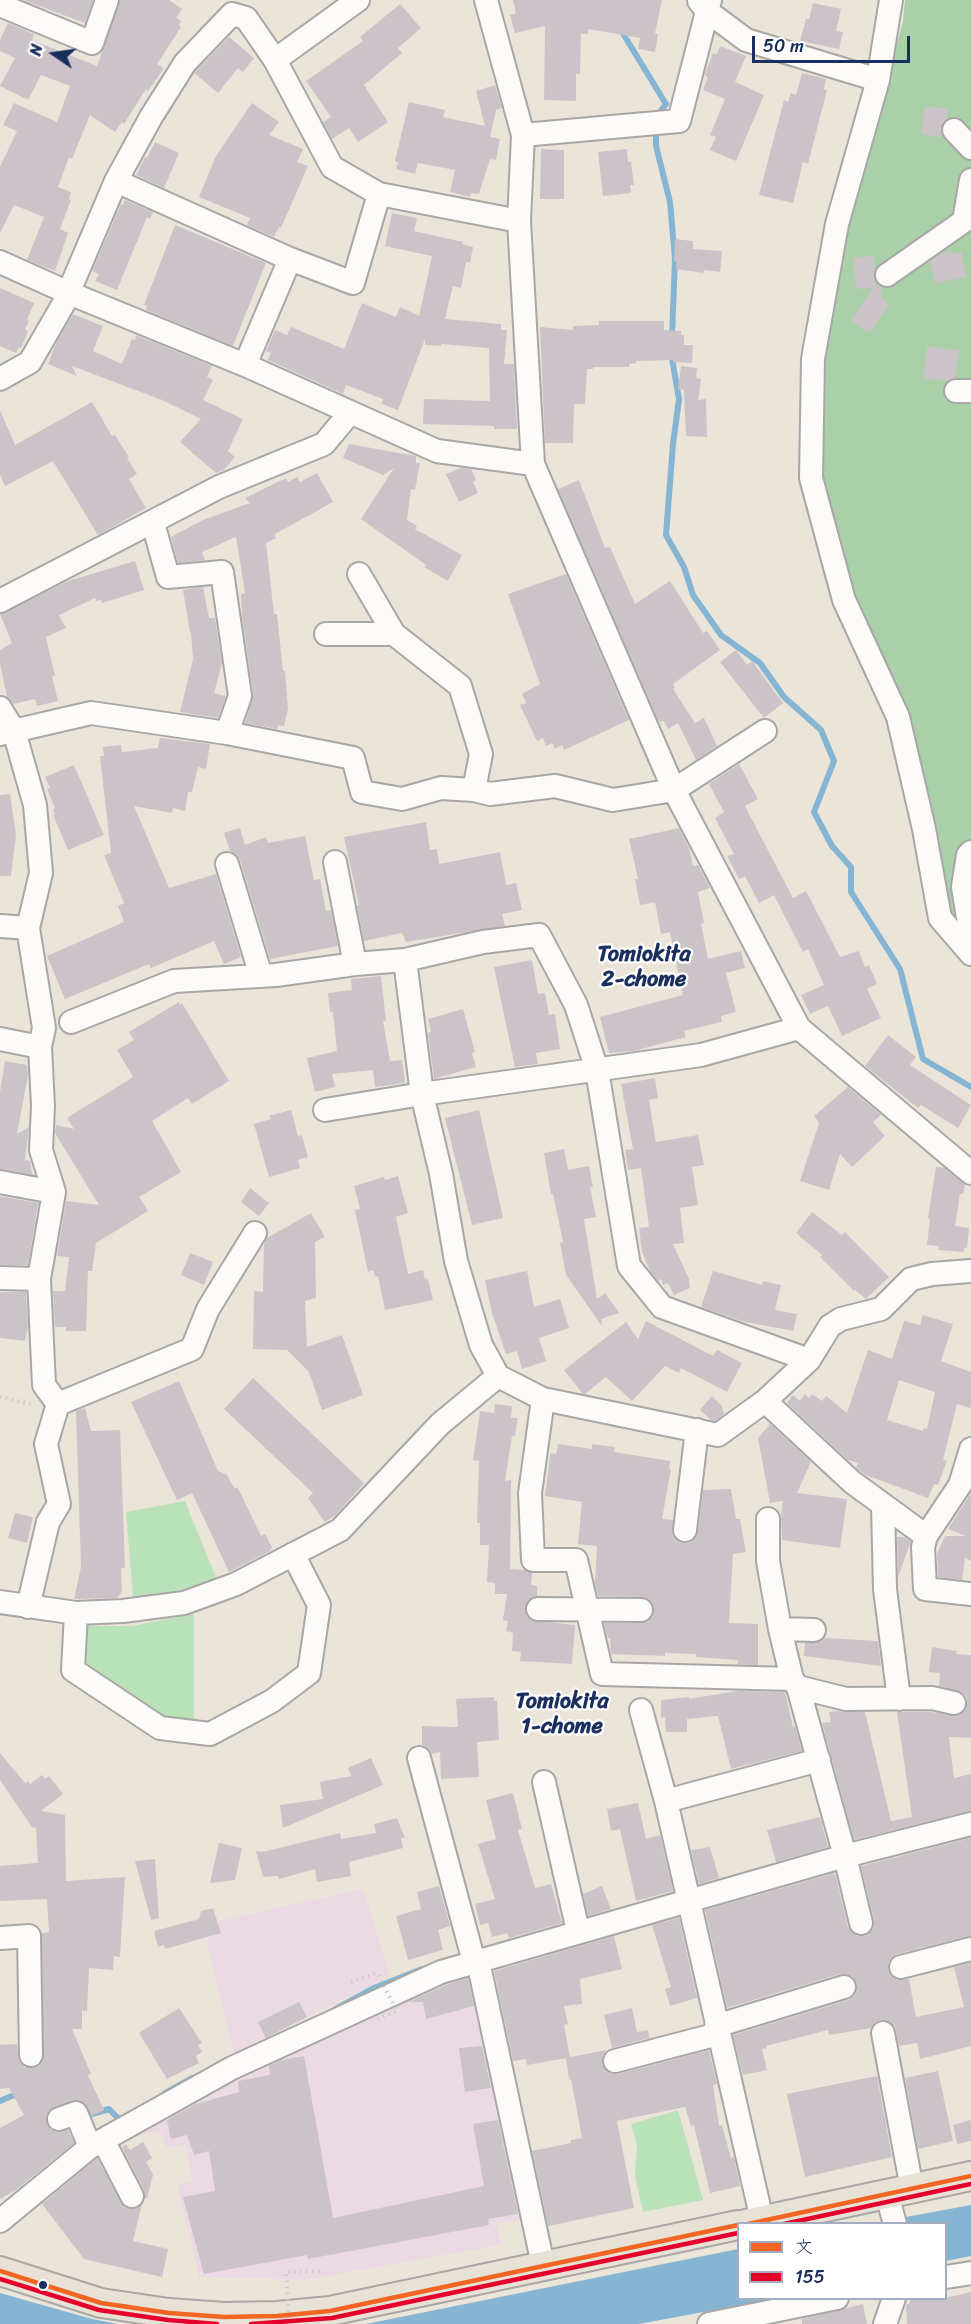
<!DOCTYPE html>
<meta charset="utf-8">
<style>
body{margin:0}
#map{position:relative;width:971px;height:2324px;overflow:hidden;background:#ebe5d9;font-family:Sriracha,"Klee One",sans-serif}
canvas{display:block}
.legend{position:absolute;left:737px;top:2222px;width:210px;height:78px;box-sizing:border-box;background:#fff;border:2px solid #a4acbf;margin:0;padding:8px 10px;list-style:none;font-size:18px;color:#1b2f5e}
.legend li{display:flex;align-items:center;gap:12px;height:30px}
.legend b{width:30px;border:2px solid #a4acbf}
.north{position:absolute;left:24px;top:24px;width:60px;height:60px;-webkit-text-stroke:4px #fff;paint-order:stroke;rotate:283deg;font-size:16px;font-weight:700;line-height:24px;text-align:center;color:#1b2f5e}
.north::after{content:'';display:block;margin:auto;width:21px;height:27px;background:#1b2f5e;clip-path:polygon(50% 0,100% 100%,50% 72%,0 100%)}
.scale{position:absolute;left:752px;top:36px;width:158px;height:27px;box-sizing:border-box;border:3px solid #1b2f5e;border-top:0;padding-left:8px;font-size:18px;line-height:21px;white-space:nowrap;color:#1b2f5e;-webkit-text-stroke:4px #fff;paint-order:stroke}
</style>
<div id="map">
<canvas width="971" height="2324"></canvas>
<ul class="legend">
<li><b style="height:8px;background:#f26522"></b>文</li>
<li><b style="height:8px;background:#e4002b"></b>155</li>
</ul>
<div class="north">N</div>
<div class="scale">50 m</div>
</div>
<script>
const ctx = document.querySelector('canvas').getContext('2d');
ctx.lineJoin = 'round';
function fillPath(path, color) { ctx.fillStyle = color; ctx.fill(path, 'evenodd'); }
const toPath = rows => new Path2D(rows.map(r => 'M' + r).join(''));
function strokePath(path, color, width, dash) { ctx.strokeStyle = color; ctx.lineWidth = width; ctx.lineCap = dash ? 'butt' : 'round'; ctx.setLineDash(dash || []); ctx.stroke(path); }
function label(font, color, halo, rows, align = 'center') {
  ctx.font = font + ' Sriracha,sans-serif'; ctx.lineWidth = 4.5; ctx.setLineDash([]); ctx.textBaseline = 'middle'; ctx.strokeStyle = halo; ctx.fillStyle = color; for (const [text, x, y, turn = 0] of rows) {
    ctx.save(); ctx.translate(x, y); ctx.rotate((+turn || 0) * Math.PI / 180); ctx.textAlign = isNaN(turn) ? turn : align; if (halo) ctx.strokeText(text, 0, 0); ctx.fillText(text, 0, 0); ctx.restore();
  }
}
fillPath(toPath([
 [363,1889,390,1976,234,2053,207,1942,219,1921],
 [474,1969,527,2219,497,2223,500,2245,305,2280,199,2277,178,2186,193,2180,185,2145,166,2147,161,2132,121,2137,167,2106]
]), '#ebdae3');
fillPath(toPath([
 [185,1501,217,1580,175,1592,133,1597,126,1512],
 [194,1614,194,1723,163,1721,84,1664,88,1626,132,1626],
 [678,2110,703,2200,643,2212,635,2176,637,2145,631,2124]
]), '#bae2b8');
fillPath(toPath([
 [905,0,971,0,971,945,950,914,930,803,894,693,834,548,819,491,825,321,842,242,903,22]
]), '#aad0aa');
fillPath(toPath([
 [971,2205,971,2256,946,2261,946,2224,868,2224],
 [738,2249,738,2298,773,2299,639,2324,366,2324],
 [0,2293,92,2319,118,2324,0,2324]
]), '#86b5d3');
strokePath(toPath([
 [622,32,666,104,656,117],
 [656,127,656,146,670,202,675,259,672,337],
 [671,353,679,399,673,444,666,535,684,567,693,595,721,635,760,663,784,697,821,730,834,761,814,812,832,846,851,867,851,892,900,969,923,1059,971,1087],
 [334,2010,374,1988,422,1969],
 [165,2093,192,2078],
 [0,2101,19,2093],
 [85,2116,109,2109,120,2120,122,2118]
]), '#86b5d3', 6);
fillPath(toPath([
 [23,0,93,0,85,23],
 [120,0,169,0,182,9,176,18,181,21,179,25,181,27,157,64,164,68,148,91,146,89,124,124,122,122,115,132,90,115,72,159,69,157,58,187,71,192,69,199,71,200,60,229,68,233,55,271,27,260,44,217,14,205,0,233,0,167,17,131,3,125,14,103,57,122,70,86,41,75,28,100,0,86,15,58,0,51,0,40,8,23,34,34,32,40,97,66],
 [513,0,662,0,655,33,658,34,655,52,638,49,640,38,588,29,588,34,581,34,580,74,576,74,576,101,544,100,545,26,515,33,510,15,516,13],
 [813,3,841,9,836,31,843,32,839,49,800,41,806,19,809,19],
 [400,4,421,28,398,48,402,53,364,85,388,122,358,142,349,128,332,139,323,122,331,117,306,81,363,41,360,37],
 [229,37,254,58,243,72,238,68,218,93,194,73],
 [720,46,746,56,735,82,764,95,736,161,710,150,716,137,710,135,725,99,703,90,708,77,705,76,706,71,713,53,717,54],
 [802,73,826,79,824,89,827,90,808,164,803,162,793,203,759,195,784,100,788,102,791,93,796,95],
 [495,85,502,108,496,110,490,137,500,139,496,160,490,159,479,194,471,193,470,197,450,192,455,170,418,163,415,174,396,169,398,162,395,161,409,102,445,110,443,117,485,126,476,91],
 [252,103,279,122,269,135,303,149,297,162,308,166,281,228,279,227,274,237,247,225,250,218,199,197,216,156],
 [925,106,948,109,947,119,941,127,943,137,921,134],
 [155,142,179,153,164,188,136,175,145,157,147,158],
 [541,149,564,150,564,199,540,199],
 [627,149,628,162,631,162,634,185,630,185,631,193,603,196,598,152],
 [125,200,153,212,150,219,147,217,117,290,95,281,99,274,92,271,121,204,123,205],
 [392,213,417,218,414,231,463,242,462,244,473,247,470,263,466,262,461,288,453,286,445,319,501,324,501,330,507,330,504,364,514,364,517,429,494,429,494,426,423,424,424,399,490,401,489,348,441,344,441,346,425,345,425,339,398,410,382,404,383,399,346,385,343,394,268,360,271,353,266,351,275,330,287,335,291,327,344,349,362,303,396,317,400,307,419,316,432,256,385,246],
 [175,225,266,263,233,346,146,310,147,306,144,305],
 [675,239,693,241,693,249,722,251,720,272,704,270,703,273,676,269,676,261,674,261],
 [952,251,952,254,961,252,966,277,935,283,930,261,942,253],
 [874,256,875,284,881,287,882,300,889,304,870,333,851,320,873,288,856,289,853,258],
 [0,288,34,303,27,320,29,321,25,329,28,331,21,348,19,347,16,353,0,346],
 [73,314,103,326,93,351,122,364,132,339,135,340,136,335,212,366,207,377,213,380,203,400,243,419,228,451,235,457,224,470,216,473,180,442,201,419,162,400,72,366,77,376,48,364,57,341],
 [599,321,664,321,664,330,681,331,681,335,684,335,684,345,693,345,692,363,673,362,673,360,636,361,636,363,629,364,629,367,593,367,593,369,587,369,585,404,574,404,573,443,545,443,540,327,573,330,573,326,599,325],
 [927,346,959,350,955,378,947,381,923,378],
 [681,366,697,368,696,378,701,379,698,400,706,399,707,437,686,436,684,390,678,389],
 [92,402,112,436,115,435,129,457,127,458,137,474,129,479,146,508,98,535,53,461,5,486,0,474,0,410,15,445],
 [349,444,416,456,416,463,420,463,415,490,411,489,407,520,417,526,415,529,462,555,448,581,424,567,426,565,361,519,394,468,383,475,343,458],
 [461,468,471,469,476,480,473,482,478,493,459,502,446,474],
 [317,473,333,502,275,534,276,538,266,543,274,614,277,614,283,671,285,671,288,709,284,726,278,725,277,729,245,723,253,694,242,616,241,594,245,593,236,537,202,552,205,560,178,563,171,537,203,520,250,503,245,498,286,478,288,482,297,477,300,482],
 [579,480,605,548,610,547,635,604,670,581,703,633,707,631,720,650,673,684,675,688,673,689,695,723,704,718,717,746,696,760,678,723,668,729,664,721,660,722,657,718,558,489],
 [135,561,144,590,102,603,101,600,96,601,95,598,59,615,66,628,46,637,55,676,52,676,58,701,37,706,35,699,13,704,7,697,0,663,0,650,12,643,0,614,68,581],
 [566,574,629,720,564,750,562,745,555,749,552,743,546,746,543,738,537,741,520,705,526,703,522,694,540,684,508,594],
 [203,587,209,618,215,618,222,663,214,693,226,696,218,718,180,712,193,659,191,632,190,632,183,590],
 [736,650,747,665,752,661,783,703,764,718,720,662],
 [160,738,210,744,206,769,198,767,192,792,188,792,185,811,173,808,172,813,134,806,169,888,216,874,241,957,224,964,214,941,151,968,149,964,65,999,47,956,124,922,118,906,124,903,104,855,111,853,100,756,104,756,103,747,121,745,122,752,158,748],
 [739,764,758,799,745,806,793,898,806,891,840,957,859,951,865,967,869,965,877,984,867,989,881,1018,842,1036,828,1006,810,1014,801,995,824,985,808,949,803,952,774,895,759,903,745,876,739,879,727,856,734,854,715,818,724,812,709,784],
 [74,765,104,835,68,850,53,815,55,815,53,809,55,808,47,789,50,788,45,777],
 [10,794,16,835,11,876,0,876,0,795],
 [426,822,430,850,437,849,439,864,500,852,506,885,516,883,522,910,502,914,505,926,406,942,402,933,364,941,357,905,359,905,344,837],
 [240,828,245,845,266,837,268,843,305,836,314,880,320,879,326,911,331,910,338,946,270,959,240,860,236,854,230,851,224,833],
 [679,828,689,848,693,866,698,865,710,888,698,892,704,923,701,924,708,959,741,951,745,968,726,973,736,1012,721,1016,722,1022,684,1031,686,1037,634,1051,609,1053,600,1017,683,995,670,932,661,934,655,902,640,905,635,879,638,879,629,839],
 [532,960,538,994,545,993,549,1015,555,1014,560,1049,536,1053,538,1064,515,1067,494,967],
 [381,976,386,1021,383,1021,390,1061,402,1060,405,1083,375,1087,373,1070,332,1074,335,1087,315,1092,307,1058,337,1051,333,1012,330,1012,328,993,352,990,351,979],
 [179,1002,180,1005,182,1003,229,1081,192,1104,188,1098,152,1121,181,1172,139,1197,148,1211,96,1243,92,1271,88,1271,86,1331,66,1331,66,1327,55,1327,53,1291,65,1291,69,1257,57,1256,66,1201,99,1205,55,1133,56,1125,74,1129,67,1118,133,1077,117,1050,134,1040,129,1032],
 [463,1009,475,1052,472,1053,476,1067,434,1079,428,1033,431,1032,428,1019],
 [888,1035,916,1057,910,1065,971,1105,958,1128,921,1105,918,1108,865,1066],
 [5,1061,27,1065,28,1075,17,1134,29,1127,25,1160,30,1161,32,1173,34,1175,0,1169,0,1092],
 [655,1078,658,1098,649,1100,656,1142,698,1135,704,1165,692,1167,698,1205,680,1208,684,1243,673,1244,689,1279,690,1288,674,1295,668,1283,663,1285,661,1279,658,1281,650,1271,642,1252,639,1228,649,1227,641,1168,628,1170,625,1150,633,1149,621,1084],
 [848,1087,881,1115,873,1122,885,1136,852,1167,840,1154,829,1190,800,1181,819,1123,814,1116],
 [291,1110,298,1136,302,1135,308,1157,298,1160,300,1168,269,1177,254,1124,271,1119,269,1116],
 [479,1110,503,1218,472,1225,445,1118],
 [564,1149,568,1170,589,1166,593,1187,590,1187,596,1217,584,1219,597,1299,605,1293,619,1313,601,1319,602,1326,566,1275,560,1243,563,1242,553,1194,551,1194,544,1153],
 [936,1167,945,1168,965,1185,963,1194,960,1194,955,1226,969,1228,967,1248,964,1248,964,1252,938,1250,939,1246,927,1245,930,1219,928,1218],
 [398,1176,408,1213,396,1217,408,1274,423,1270,425,1280,428,1279,433,1300,385,1310,378,1276,375,1277,373,1270,368,1272,355,1210,360,1209,354,1186,384,1177,385,1180],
 [250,1188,269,1203,259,1216,241,1202],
 [0,1196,38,1203,28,1265,0,1265],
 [812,1212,842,1235,845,1232,889,1277,866,1299,855,1290,854,1291,820,1257,822,1255,796,1233],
 [311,1213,325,1237,315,1242,316,1298,305,1301,307,1347,342,1335,363,1395,322,1410,309,1372,287,1350,253,1349,254,1291,263,1292,264,1244,267,1238],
 [190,1253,213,1262,204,1285,181,1275],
 [527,1271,534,1307,560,1299,569,1328,539,1338,546,1361,522,1369,517,1351,506,1354,492,1313,485,1280],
 [713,1271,762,1285,763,1281,781,1285,775,1310,797,1314,793,1331,741,1321,701,1307],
 [0,1292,26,1292,28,1327,25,1341,0,1338],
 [923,1315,953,1324,941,1361,971,1372,971,1408,957,1404,943,1460,947,1461,938,1485,934,1484,928,1498,866,1475,856,1468,858,1463,848,1460,787,1403,793,1395,800,1401,805,1394,809,1398,812,1394,822,1401,826,1396,847,1413,868,1350,892,1359,904,1321,920,1325],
 [899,1380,935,1392,927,1429,924,1428,923,1431,887,1420],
 [646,1321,713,1356,717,1350,742,1363,727,1392,681,1368,679,1373,665,1366,632,1401,606,1377,585,1394,582,1393,564,1370,626,1322,638,1339],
 [253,1378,364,1483,336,1515,325,1522,308,1498,313,1493,224,1409],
 [179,1381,218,1471,227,1475,234,1488,238,1488,261,1536,265,1534,272,1547,270,1551,229,1572,192,1493,177,1500,131,1402],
 [712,1396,722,1406,724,1414,715,1421,711,1420,700,1410],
 [495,1404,512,1406,511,1418,518,1418,515,1436,512,1436,505,1481,511,1480,510,1569,525,1570,532,1573,531,1585,537,1586,537,1596,527,1602,525,1608,526,1615,531,1620,575,1625,572,1664,520,1661,521,1652,512,1651,513,1633,506,1631,508,1621,503,1620,507,1594,495,1594,495,1583,487,1582,489,1545,480,1545,480,1523,477,1523,479,1461,473,1460,480,1411,494,1413],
 [85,1408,91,1431,120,1430,125,1568,121,1568,122,1592,117,1598,74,1599,81,1567,76,1411],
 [770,1424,811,1462,797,1493,847,1499,840,1548,782,1540,781,1517,783,1501,770,1503,758,1438],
 [558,1444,592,1449,592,1444,615,1447,614,1452,670,1461,669,1469,671,1469,662,1519,673,1520,673,1536,683,1543,691,1542,698,1532,703,1490,731,1489,736,1519,740,1519,746,1552,733,1554,729,1623,758,1624,758,1665,738,1664,738,1660,696,1657,696,1654,665,1653,665,1656,611,1654,610,1638,608,1638,604,1623,647,1622,653,1616,654,1610,648,1599,642,1597,598,1596,595,1583,597,1546,578,1544,582,1502,545,1496,550,1457,551,1453,556,1454],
 [971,1493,971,1561,965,1558,962,1580,938,1577,937,1554,945,1536,966,1536,948,1529],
 [15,1513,33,1517,27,1543,8,1538],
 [897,1537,904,1537,911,1541,898,1577],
 [825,1638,878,1641,881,1666,804,1656,805,1643,820,1642],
 [932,1647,957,1651,956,1654,971,1655,971,1738,949,1737,954,1778,971,1774,971,1811,854,1840,822,1723,831,1722,829,1712,837,1711,865,1712,891,1821,912,1817,897,1712,931,1712,957,1716,964,1712,967,1705,967,1698,963,1693,939,1686,940,1673,929,1672],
 [737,1691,785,1692,793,1727,795,1726,802,1751,731,1769,718,1716,687,1719,687,1732,666,1732,665,1717,661,1718,661,1700,689,1697,689,1699],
 [494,1697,494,1701,497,1701,499,1740,477,1742,479,1777,441,1779,440,1752,432,1754,428,1748,422,1745,422,1726,458,1727,456,1699],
 [0,1753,25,1783,28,1781,30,1784,42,1775,45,1779,49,1776,63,1794,41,1811,65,1815,66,1881,125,1877,120,1957,114,1956,113,1970,89,1968,87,2011,82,2010,82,2029,72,2029,91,2074,88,2075,104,2110,92,2116,85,2103,78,2100,49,2110,46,2117,50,2129,57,2132,68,2130,74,2143,16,2190,0,2199,0,2128,24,2115,9,2088,0,2089,0,2045,17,2044,19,2061,25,2067,37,2067,43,2061,42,1933,49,1932,47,1899,0,1901,0,1866,38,1863,36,1828,32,1827,0,1780],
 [371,1758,383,1785,283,1828,280,1805,323,1799,320,1782,351,1776,348,1768],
 [513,1793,522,1829,518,1830,535,1888,551,1884,562,1923,509,1938,507,1933,492,1937,488,1923,480,1925,475,1904,495,1899,478,1844,496,1839,486,1800],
 [638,1803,646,1839,660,1835,673,1891,636,1901,620,1829,611,1831,607,1809],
 [820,1817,828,1847,776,1862,767,1830],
 [397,1818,405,1838,401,1838,403,1848,349,1862,351,1876,317,1882,315,1869,279,1879,278,1876,263,1877,256,1851,262,1852,340,1833,341,1839,376,1833,374,1824],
 [971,1838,971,1936,897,1954,888,1963,888,1970,891,1976,897,1980,909,1979,916,2017,964,2007,954,1967,971,1963,971,2046,920,2059,917,2043,899,2046,895,2025,881,2020,875,2022,871,2028,829,2035,828,2030,766,2046,767,2048,762,2049,767,2070,743,2075,733,2035,848,2000,854,1996,857,1984,853,1977,846,1974,840,1974,727,2008,705,1910,835,1873,848,1927,857,1936,865,1936,874,1927,874,1920,861,1866],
 [219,1843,242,1848,235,1880,210,1883],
 [710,1847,719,1878,699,1884,691,1850],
 [155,1859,159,1918,151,1920,135,1861],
 [439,1886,450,1926,438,1930,443,1950,408,1960,396,1916,421,1909,417,1892],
 [602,1886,611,1909,588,1916,583,1894],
 [213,1908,221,1933,165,1949,164,1945,158,1947,154,1931,199,1919,201,1911],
 [679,1918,697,1998,670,2006,665,1989,671,1987,652,1925],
 [614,1936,622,1969,580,1979,582,2004,564,2006,568,2024,564,2025,570,2057,607,2050,602,2057,602,2065,611,2074,618,2074,709,2050,717,2084,713,2085,719,2126,722,2125,731,2158,734,2157,740,2186,710,2193,694,2125,691,2126,685,2107,621,2120,617,2121,634,2208,548,2226,532,2151,571,2143,571,2140,582,2138,571,2079,569,2080,566,2058,527,2065,526,2059,513,2061,494,1971],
 [468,1978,474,2006,426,2019,423,2002,408,2002,446,1985],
 [299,2002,307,2017,266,2038,258,2022],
 [179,2008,202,2043,198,2045,202,2052,196,2056,199,2063,167,2079,139,2033],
 [632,2008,637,2032,648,2030,649,2038,612,2048,604,2015],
 [482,2046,491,2088,465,2092,459,2048],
 [304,2056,333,2218,484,2186,473,2124,498,2120,518,2214,488,2219,489,2225,308,2259,307,2255,204,2274,183,2197,215,2191,209,2151,194,2155,187,2135,171,2139,167,2120,196,2104,239,2092,238,2081,270,2075,269,2066,281,2060],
 [938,2071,953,2141,918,2149,905,2078],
 [877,2076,892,2157,805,2177,787,2094],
 [971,2120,971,2141,957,2144,953,2125],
 [143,2142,152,2158,146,2162,153,2175,147,2198,145,2198,144,2190,122,2147,126,2144,130,2150],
 [97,2158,124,2207,132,2209,142,2204,133,2241,168,2249,162,2277,84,2259,42,2204],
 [971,2292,971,2324,907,2324,906,2305,910,2303,910,2298,945,2298],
 [863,2304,867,2324,802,2324,802,2319]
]), '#ccc3c8');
const minor = toPath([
 [486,0,523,135,519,221,533,464,674,790,799,1028,971,1173],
 [891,0,878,80,837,224,813,359,811,478,844,600,898,717,924,829,940,918,971,954],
 [699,1,707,11,746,40,878,80],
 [0,5,92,43,107,0],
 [275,60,358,0],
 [954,130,971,148],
 [523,135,679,121,710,0],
 [116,181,290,259,353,283,379,194],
 [0,262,69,293,245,365,437,451,533,464],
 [887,275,964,221,971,180],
 [245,365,290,259],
 [0,379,30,362,64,303,116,181,151,117,185,63,232,14,246,18,275,60,332,167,379,194,519,221],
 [956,391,971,391],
 [153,523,168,577,222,572,240,696,227,733],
 [359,574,394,634,460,686,481,754,474,790],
 [0,601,219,487,324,444,349,414],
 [326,634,394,634],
 [0,708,14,731,35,805,41,873,28,928,44,1028,40,1047,43,1106,41,1150,54,1192,39,1279,44,1385,58,1404,46,1444,59,1504,48,1522,28,1607],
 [0,734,91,713,227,733,353,758,362,792,402,799,441,788,474,790,490,794,555,786,613,800,674,790,765,731],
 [971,852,968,855,963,887,971,936],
 [335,862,355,964],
 [227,864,261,976],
 [0,926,28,928],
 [405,960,422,1094,441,1174,456,1261,481,1345,498,1376,543,1399,718,1435,765,1401,809,1360,830,1326,841,1319,881,1309,911,1279,932,1274,971,1271],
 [71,1022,174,981,276,975,355,964,405,960,483,942,539,935,576,1005,597,1070,629,1266,662,1307,809,1360],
 [0,1039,40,1047],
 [325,1110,422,1094,701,1055,799,1028],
 [0,1182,54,1192],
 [0,1278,39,1279],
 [543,1399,530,1493,533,1560,576,1560,602,1674,792,1679],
 [765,1401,852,1482,926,1536],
 [58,1404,192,1349,208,1309,255,1233],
 [971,1449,960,1485,926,1536,923,1547,925,1589,971,1594],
 [883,1505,885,1589,899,1699],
 [768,1519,768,1561,780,1629,792,1679,798,1687,845,1856,861,1923],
 [685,1530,697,1430],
 [0,1602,76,1613,123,1611,184,1603,236,1584,340,1530,440,1424,498,1376],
 [538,1609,641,1610],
 [76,1613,73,1670,160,1728,210,1734,272,1701,309,1673,319,1605,293,1554],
 [780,1629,814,1630],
 [798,1687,846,1699,932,1698,954,1703],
 [641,1710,666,1801,762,2220],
 [419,1758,474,1962],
 [544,1782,578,1931],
 [666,1801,819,1760],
 [0,1938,29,1936,31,2055],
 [478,1961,543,2265],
 [901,1967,971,1949],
 [716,2026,844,1987],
 [883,2033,912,2189],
 [615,2061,718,2034],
 [59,2119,76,2113,90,2147],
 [103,2140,132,2196],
 [887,2195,895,2224],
 [0,2221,90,2147,103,2140,232,2068,441,1972,845,1856,971,1824],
 [946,2277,971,2273],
 [709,2324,837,2298],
 [885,2324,894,2298]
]);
const major = toPath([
 [746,2224,971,2176],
 [0,2271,101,2303,169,2313,224,2317,277,2316,330,2311,738,2225]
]);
strokePath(minor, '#a8a7a6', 26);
strokePath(major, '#a8a7a6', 32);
strokePath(toPath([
 [0,1397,31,1404]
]), '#cccccd', 4, [1.5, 4.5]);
strokePath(minor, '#fcfbf9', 22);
strokePath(major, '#e7e2d5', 28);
strokePath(toPath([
 [351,1982,377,1973,397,2011,374,2020],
 [289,2324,286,2272,324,2271]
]), '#cccccd', 4, [1.5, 4.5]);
strokePath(toPath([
 [748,2224,971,2176],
 [0,2271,101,2303,169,2313,224,2317,277,2316,330,2311,738,2225]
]), '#f26522', 4.5);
strokePath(toPath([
 [784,2224,971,2184],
 [0,2279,99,2310,168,2320,217,2324],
 [251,2324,332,2318,738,2233]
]), '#e4002b', 4.5);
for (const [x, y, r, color] of [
 [43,2285,5,"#1b2f5e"]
]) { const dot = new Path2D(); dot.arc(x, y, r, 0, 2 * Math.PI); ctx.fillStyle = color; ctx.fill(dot); strokePath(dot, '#fff', 2); }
label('bold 22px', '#1b2f5e', '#fff', [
 ["Tomiokita",644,955],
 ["2-chome",644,980],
 ["Tomiokita",562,1702],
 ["1-chome",562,1727]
]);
</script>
